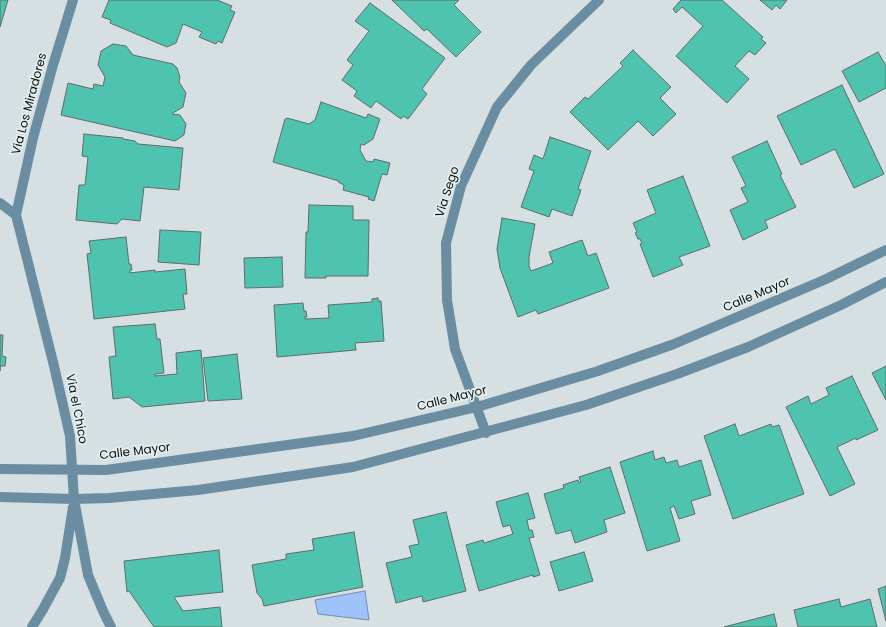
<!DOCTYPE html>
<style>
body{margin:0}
canvas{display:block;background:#d6e0e2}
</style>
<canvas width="886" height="627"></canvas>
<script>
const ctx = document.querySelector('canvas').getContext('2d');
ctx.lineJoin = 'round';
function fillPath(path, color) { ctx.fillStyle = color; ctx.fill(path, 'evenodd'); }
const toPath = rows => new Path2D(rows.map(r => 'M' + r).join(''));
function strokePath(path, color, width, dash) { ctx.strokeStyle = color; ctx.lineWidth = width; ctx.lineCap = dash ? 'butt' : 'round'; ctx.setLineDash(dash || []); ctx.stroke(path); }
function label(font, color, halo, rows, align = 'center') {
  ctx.font = font + ' Poppins,sans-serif'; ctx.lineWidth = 3.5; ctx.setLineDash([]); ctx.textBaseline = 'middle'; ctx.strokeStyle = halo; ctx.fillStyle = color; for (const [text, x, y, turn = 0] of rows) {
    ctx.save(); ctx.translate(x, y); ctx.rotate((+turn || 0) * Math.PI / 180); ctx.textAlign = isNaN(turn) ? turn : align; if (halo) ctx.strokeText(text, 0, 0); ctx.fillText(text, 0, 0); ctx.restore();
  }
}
const water = toPath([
 [365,591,369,620,318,614,315,600,365,591]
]);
fillPath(water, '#a0c2fa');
strokePath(water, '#738cb4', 1);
const building = toPath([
 [0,0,8,0,0,27,0,0],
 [109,0,217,0,232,6,230,10,235,12,222,43,218,41,216,44,199,37,202,32,183,24,176,43,167,47,110,23,111,20,102,17,109,0],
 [392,0,459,0,454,5,481,32,456,57,427,29,424,31,392,0],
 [681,0,722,0,763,37,761,39,766,43,755,55,749,51,735,66,749,79,727,103,676,56,703,26,682,7,676,13,673,9,681,0],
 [760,0,787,0,780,9,776,5,772,10,760,0],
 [370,3,445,58,422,89,427,94,408,119,403,116,401,119,376,101,371,108,354,96,357,91,342,80,353,65,347,60,369,31,355,21,370,3],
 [113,44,126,46,133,55,173,64,177,68,180,77,179,82,186,93,183,107,173,113,172,114,180,115,186,124,184,135,175,141,61,115,68,83,93,89,94,84,103,86,105,77,98,65,101,51,113,44],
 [633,50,671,87,660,98,676,114,653,136,638,121,608,150,570,112,585,97,588,99,623,66,620,63,633,50],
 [878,52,886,66,886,88,859,102,842,71,878,52],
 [842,85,884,174,854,188,835,149,801,165,777,116,842,85],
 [321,102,366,118,368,114,380,119,373,139,364,145,361,144,360,150,366,161,373,162,374,159,390,163,387,175,382,174,374,201,368,199,369,197,343,190,344,185,338,182,339,181,273,162,285,119,286,119,287,118,309,124,315,120,321,102],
 [84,134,123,138,123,139,135,141,138,144,183,148,179,190,144,187,140,221,122,219,117,224,76,220,79,185,85,185,88,157,82,156,84,134],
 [550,137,591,151,578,189,581,190,572,216,552,209,549,217,521,207,534,171,529,169,534,155,543,159,550,137],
 [767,141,782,174,780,175,796,207,765,221,768,228,743,240,730,210,748,202,741,188,746,186,732,157,767,141],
 [683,176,710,246,679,257,683,265,653,277,640,244,642,243,640,239,638,239,635,233,637,232,633,223,656,213,647,190,683,176],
 [309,205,353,206,353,220,369,220,368,276,326,276,326,278,305,278,306,232,308,232,309,205],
 [502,218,535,224,529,257,529,266,531,271,553,263,549,252,582,240,588,256,596,253,609,288,538,314,536,310,518,317,500,268,497,249,502,218],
 [160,230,201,232,199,265,158,262,160,230],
 [126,237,129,264,131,264,132,270,130,270,130,273,155,270,155,272,185,269,187,294,183,294,185,309,94,319,87,254,91,253,89,241,126,237],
 [282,257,283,287,245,288,244,258,282,257],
 [378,298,378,301,381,301,384,341,355,343,356,350,277,357,274,305,303,303,304,311,306,311,307,317,304,317,305,319,329,318,328,305,372,302,372,299,378,298],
 [155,324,157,339,160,339,164,373,155,374,155,376,177,374,176,353,201,350,205,401,142,407,129,397,113,399,109,357,116,356,113,327,155,324],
 [0,335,3,335,2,356,6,357,5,366,0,366,0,371,0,335],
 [237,354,242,399,208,401,203,358,237,354],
 [886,366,886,400,872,373,886,366],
 [852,376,878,430,856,440,856,438,837,447,855,484,830,496,786,407,808,396,811,404,829,395,826,388,852,376],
 [735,424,739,436,771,424,772,427,779,425,804,494,733,519,704,436,735,424],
 [653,451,655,460,664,457,666,463,677,460,679,467,701,460,711,495,691,501,695,514,679,519,674,506,670,508,680,541,647,551,620,462,653,451],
 [610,467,625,513,604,520,607,532,575,543,571,530,556,534,544,494,564,488,563,485,578,480,579,483,581,482,579,477,610,467],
 [528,493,535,518,527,520,529,530,532,530,534,537,529,538,540,575,533,577,533,575,479,591,466,545,483,540,484,543,513,534,510,525,503,527,496,502,528,493],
 [446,512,466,591,423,602,422,596,396,603,386,563,412,557,409,546,419,544,413,520,446,512],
 [354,532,363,587,264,606,262,599,257,593,252,565,286,559,286,554,314,550,312,539,354,532],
 [219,550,223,592,174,597,183,611,220,607,222,627,154,627,129,591,127,592,124,561,219,550],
 [584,552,593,581,559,591,550,562,584,552],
 [886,586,886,621,878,589,886,586],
 [839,599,841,607,870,599,877,627,798,627,794,610,839,599],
 [774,614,777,627,724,627,774,614]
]);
fillPath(building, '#4dc3b0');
strokePath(building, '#616b68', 1);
strokePath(toPath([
 [0,203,16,215,54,366,70,436,74,499,88,575,103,611,111,627],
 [16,215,33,138,53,65,73,0],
 [486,433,455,349,447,300,446,243,461,186,497,107,531,65,599,0],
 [0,469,106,470,353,436,477,407,598,371,674,344,824,280,886,250],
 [0,497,74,499,109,498,198,490,353,467,586,405,677,374,748,347,841,305,886,282],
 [32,627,42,611,60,578,65,558,73,507]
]), '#6a8da1', 10);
label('12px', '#0b0f0f', '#e3eeef', [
 ["Via Los Miradores",30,104,-75],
 ["Via Sego",448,192,-72],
 ["Calle Mayor",757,295,-23],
 ["Calle Mayor",452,399,-14],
 ["Via el Chico",76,409,79],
 ["Calle Mayor",135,452,-7]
]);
</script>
